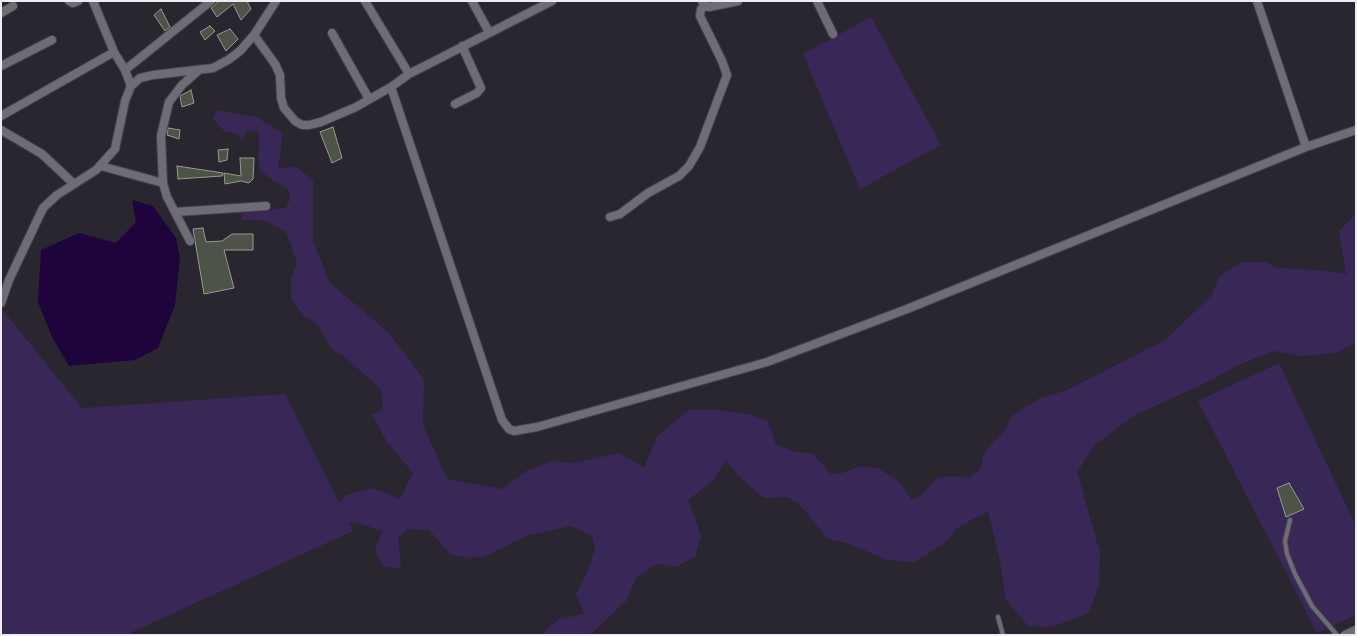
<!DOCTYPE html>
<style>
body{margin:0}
#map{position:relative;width:1357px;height:636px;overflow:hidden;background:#292630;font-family:"Alegreya Sans",sans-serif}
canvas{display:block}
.frame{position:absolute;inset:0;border:2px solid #eeedf3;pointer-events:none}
</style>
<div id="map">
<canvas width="1357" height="636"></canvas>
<div class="frame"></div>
</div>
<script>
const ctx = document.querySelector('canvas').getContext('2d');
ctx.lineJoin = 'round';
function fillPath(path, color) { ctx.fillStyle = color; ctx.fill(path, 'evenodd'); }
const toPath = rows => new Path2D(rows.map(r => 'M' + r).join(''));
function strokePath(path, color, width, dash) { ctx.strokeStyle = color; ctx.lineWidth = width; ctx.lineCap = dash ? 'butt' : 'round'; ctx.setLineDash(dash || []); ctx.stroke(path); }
fillPath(toPath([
 [871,17,941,145,860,189,803,54],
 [216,110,256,117,283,133,278,168,296,167,313,180,313,240,329,282,389,333,424,379,423,425,447,479,502,489,526,471,552,461,573,463,619,453,644,468,657,436,689,410,717,410,748,414,768,421,776,444,796,452,812,453,831,474,842,473,860,466,878,468,901,483,912,500,924,493,937,478,952,476,969,478,981,468,983,455,993,442,1003,433,1013,415,1038,399,1067,390,1165,340,1212,295,1219,276,1242,262,1265,262,1277,268,1318,270,1346,274,1339,231,1356,214,1356,342,1337,353,1302,356,1273,351,1239,365,1208,382,1135,415,1095,445,1077,472,1100,553,1099,587,1088,614,1051,627,1028,626,1006,600,1000,561,988,511,957,528,946,542,915,562,887,560,847,543,828,539,800,505,788,497,764,498,741,479,726,460,713,481,688,500,701,536,695,557,676,567,656,564,636,578,626,601,590,635,540,635,559,619,584,614,576,594,588,570,595,548,592,536,571,526,526,536,484,557,468,558,451,555,429,530,408,529,398,538,401,568,383,567,375,549,382,531,355,522,349,523,353,531,130,633,131,635,1,635,1,308,82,408,285,394,339,503,346,495,373,488,400,499,413,473,387,442,372,415,383,409,381,389,348,360,330,347,319,326,303,315,291,298,291,279,297,263,286,232,263,220,241,220,245,208,268,210,286,208,290,199,288,190,260,171,258,158,259,145,258,131,246,130,243,140,238,134,224,131,213,119],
 [1279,363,1356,526,1356,615,1317,633,1198,401]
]), '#382757');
fillPath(toPath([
 [132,200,153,206,176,238,180,258,175,305,158,348,135,360,69,366,52,337,38,302,41,250,79,233,116,243,136,222]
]), '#1e033d');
const building = toPath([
 [219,1,247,1,251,9,241,20,233,4,217,17,211,8,219,1],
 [161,9,170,27,165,31,154,15,161,9],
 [210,26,215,31,205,40,200,32,210,26],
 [230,29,238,39,226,51,217,35,230,29],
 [191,90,194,103,182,107,180,96,191,90],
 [333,127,342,158,332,163,320,132,333,127],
 [168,128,180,130,179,139,167,135,168,128],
 [228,149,227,160,219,162,218,150,228,149],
 [240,158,254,158,253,179,249,183,241,181,225,184,224,173,241,176,240,158],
 [177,166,223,173,222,176,178,179,177,166],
 [203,228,206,242,222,241,232,234,253,234,253,250,224,250,234,288,204,294,193,229,203,228],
 [1289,483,1304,509,1286,517,1277,488,1289,483]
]);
fillPath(building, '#4e5348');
strokePath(building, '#969b90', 1);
const service = toPath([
 [1290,520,1285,541,1287,554,1295,574,1312,606,1337,635],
 [998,617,1003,635]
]);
const minor = toPath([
 [69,1,73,3,78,1],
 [93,1,114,52,125,70,131,86],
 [365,1,409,74],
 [472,1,489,32],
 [702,1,705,6,709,7,738,1],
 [817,1,833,34],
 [1257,1,1306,147],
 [1,13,13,6],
 [332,33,369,99],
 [254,35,275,64,280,75,281,98,284,108,295,121,302,125,309,125,321,122,356,107,391,87,409,74,552,1],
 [1,66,52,40],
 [125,70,211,1],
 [391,87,502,420,509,429,514,431,537,427,767,362,907,309,1306,147,1356,130],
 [455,104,477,93,481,88,462,46],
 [1,116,114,52],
 [1,130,42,154,74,184],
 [101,166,163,183],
 [175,212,266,206],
 [610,217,620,214,648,193,679,176,689,166,700,147,727,75,722,61,700,16,701,9,705,6],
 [190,241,167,197,163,183,161,136,169,102,182,85,199,70],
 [1,303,9,280,43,208,57,195,96,170,115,149,125,101,131,86,140,78,153,75,213,68,228,60,240,51,254,35,276,1],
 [1345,635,1356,630]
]);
strokePath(service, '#46444c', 6);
strokePath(minor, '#46444c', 10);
strokePath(service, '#6f6c78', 4);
strokePath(minor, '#6f6c78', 8);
</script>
